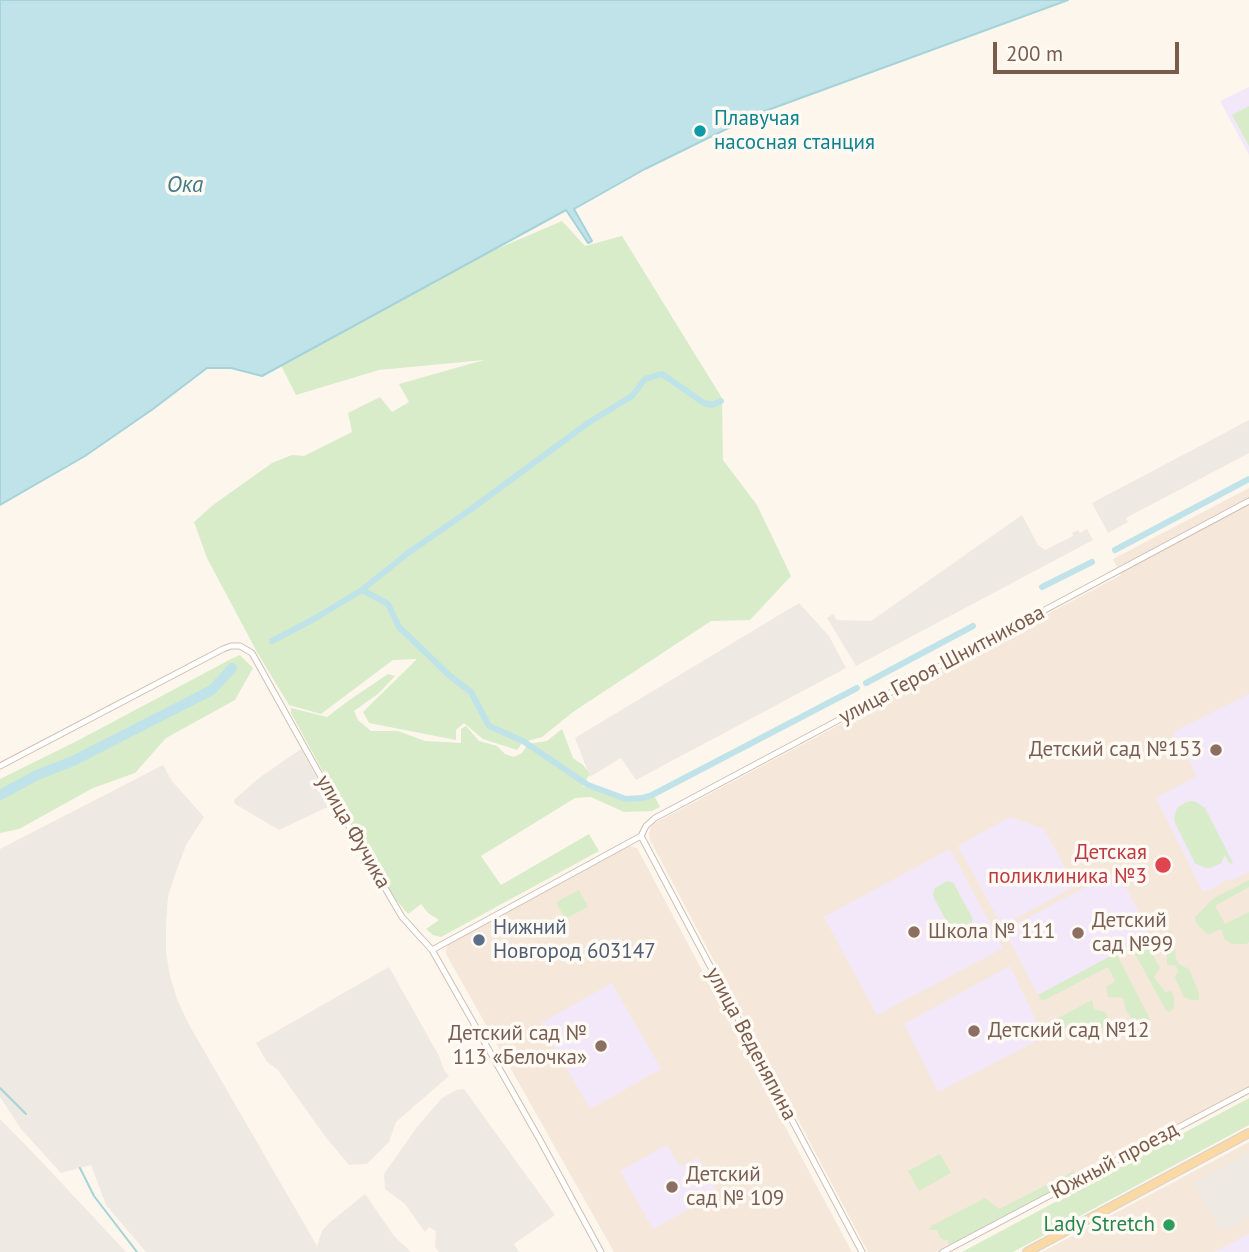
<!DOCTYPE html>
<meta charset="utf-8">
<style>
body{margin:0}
#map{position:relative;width:1249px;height:1252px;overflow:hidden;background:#fdf6ec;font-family:"PT Sans",sans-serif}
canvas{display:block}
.scale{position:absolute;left:993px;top:42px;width:186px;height:32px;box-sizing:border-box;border:4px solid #7a5c4d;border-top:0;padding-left:9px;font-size:21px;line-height:24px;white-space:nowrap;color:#7a5c4d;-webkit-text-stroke:5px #fffaf3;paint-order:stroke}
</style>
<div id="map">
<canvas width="1249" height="1252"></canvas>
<div class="scale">200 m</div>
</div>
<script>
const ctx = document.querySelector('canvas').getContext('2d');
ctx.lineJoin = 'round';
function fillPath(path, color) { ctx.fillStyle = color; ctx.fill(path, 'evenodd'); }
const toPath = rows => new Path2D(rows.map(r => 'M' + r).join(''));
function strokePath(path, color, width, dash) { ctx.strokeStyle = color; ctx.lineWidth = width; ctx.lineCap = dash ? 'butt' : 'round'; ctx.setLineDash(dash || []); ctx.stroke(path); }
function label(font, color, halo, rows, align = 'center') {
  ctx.font = font + ' "PT Sans",sans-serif'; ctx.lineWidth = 7; ctx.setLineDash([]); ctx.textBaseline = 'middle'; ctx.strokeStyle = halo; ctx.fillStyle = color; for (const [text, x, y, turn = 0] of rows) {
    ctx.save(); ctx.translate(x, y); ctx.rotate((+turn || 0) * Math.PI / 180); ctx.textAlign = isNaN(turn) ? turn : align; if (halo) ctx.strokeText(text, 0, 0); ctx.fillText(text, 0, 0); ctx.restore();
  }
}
fillPath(toPath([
 [1249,488,1249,1091,941,1252,868,1252,650,840,649,833,651,827,655,823,1121,575,1113,559],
 [630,846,637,848,852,1252,614,1252,446,954,446,949,448,944],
 [1249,1142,1249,1252,1042,1252]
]), '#f5e8da');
fillPath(toPath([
 [1249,420,1249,453,1126,518,1128,522,1108,533,1092,503],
 [1022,515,1038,545,1045,550,1073,536,1072,533,1078,530,1080,533,1087,529,1093,540,856,666,827,618,833,614,837,620,871,621],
 [799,603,829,636,846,668,636,780,621,758,590,777,575,738],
 [301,749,332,805,279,830,235,804,234,800,259,778],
 [163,765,172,781,204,817,186,845,176,872,168,896,166,925,166,953,170,976,177,999,188,1023,317,1246,322,1231,329,1223,365,1194,394,1236,411,1252,146,1252,106,1205,91,1165,61,1173,21,1129,0,1097,0,849],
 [389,967,439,1056,444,1070,449,1076,396,1122,389,1142,367,1164,349,1165,324,1135,278,1070,267,1062,256,1043],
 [464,1089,555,1215,514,1244,519,1252,439,1252,435,1247,436,1231,429,1227,425,1232,405,1204,385,1189,384,1174,417,1127,442,1098,456,1090],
 [0,1119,41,1161,126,1252,0,1252],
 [1249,1153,1249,1217,1221,1232,1194,1182]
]), '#efe9e4');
fillPath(toPath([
 [1249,87,1249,155,1220,101],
 [1249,694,1249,872,1230,881,1227,879,1217,887,1203,892,1156,798,1197,776,1173,732],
 [1010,817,1044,829,1075,886,1002,926,958,846],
 [950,849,1003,948,877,1015,824,917],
 [1117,871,1151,935,1038,995,1004,930],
 [1010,966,1044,1037,938,1092,904,1024],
 [612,983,661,1069,590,1109,541,1023],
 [667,1145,680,1167,698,1157,718,1193,653,1229,620,1171],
 [1249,1234,1249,1252,1214,1252]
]), '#f3e8fa');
fillPath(toPath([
 [1249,106,1249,146,1232,115],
 [562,221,585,246,622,236,722,398,723,460,757,505,791,576,750,620,711,621,573,712,542,737,523,742,517,750,483,739,464,723,456,730,456,740,369,723,363,712,417,659,393,660,321,714,289,705,258,654,207,558,194,522,213,505,272,463,292,455,304,456,352,432,348,413,380,397,392,412,409,402,399,384,484,360,379,370,296,395,271,346],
 [240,655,253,668,235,700,166,738,135,773,93,788,19,829,0,833,0,779,77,741,231,659],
 [388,674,395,676,379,693,354,711,358,720,371,731,398,731,425,741,461,743,461,729,466,726,479,741,497,746,505,754,514,757,522,753,528,744,547,741,562,729,573,758,583,765,590,774,582,786,619,798,640,797,653,793,660,807,652,811,624,812,591,797,575,798,481,856,501,885,589,834,599,851,441,937,433,935,426,929,439,920,428,913,421,904,408,914,386,888,291,713,291,708,327,717,348,701],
 [1191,801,1196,802,1205,808,1233,863,1230,864,1225,855,1221,863,1211,868,1205,868,1195,863,1175,823,1174,818,1177,808,1186,802],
 [1249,880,1249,887,1215,906,1225,924,1249,912,1249,942,1246,944,1232,944,1225,940,1222,931,1220,929,1208,935,1196,923,1195,917,1214,898],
 [947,881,954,883,955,886,973,919,970,927,958,933,951,930,933,896,934,889],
 [579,890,588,907,565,919,556,902],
 [1170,930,1174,937,1176,960,1180,965,1189,969,1199,993,1199,1000,1190,1000,1184,997,1175,978,1178,971,1176,966,1167,965,1167,937,1168,932],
 [1146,943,1160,968,1154,977,1165,992,1172,991,1174,998,1174,1008,1170,1012,1166,1010,1163,1005,1134,952,1136,948],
 [1116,953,1150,1019,1149,1027,1142,1029,1133,1022,1126,1010,1123,998,1108,997,1106,987,1115,981,1108,967,1045,1000,1042,1000,1038,995],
 [1092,1000,1094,1009,1105,1012,1109,1019,1104,1029,1085,1024,1064,1028,1056,1019],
 [1249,1098,1249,1125,1013,1252,962,1252],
 [940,1154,951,1173,919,1191,908,1171],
 [1074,1171,1079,1180,951,1246,947,1240,941,1239,937,1230,929,1230,931,1226,985,1198,999,1209]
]), '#d8ecc9');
const water = toPath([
 [0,0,1068,0,757,114,645,169,574,209,592,241,588,243,566,210,262,376,231,368,207,368,153,409,85,456,0,505,0,0]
]);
fillPath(water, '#bfe3e8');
strokePath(water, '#a5d3da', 2);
strokePath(toPath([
 [0,1088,26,1114],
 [80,1168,94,1196,137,1252]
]), '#a5d3da', 2);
strokePath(toPath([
 [1115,550,1249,479],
 [1042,587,1092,562],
 [362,590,408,553,470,510,588,423,632,396,645,379,662,374,704,403,712,405,721,401],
 [272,641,314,619,362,590,388,604,399,627,450,676,471,692,489,726,523,741,588,785,626,799,642,798,652,795,857,688],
 [866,683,973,626]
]), '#bfe3e8', 6);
strokePath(toPath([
 [0,795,37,775,73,761,212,690,232,668]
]), '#bfe3e8', 10);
const street = toPath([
 [0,766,223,649,231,646,240,646,252,653,340,811,402,917,432,950,540,1140,601,1252],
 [641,836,646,826,655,818,1249,501],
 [641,836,862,1252],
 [432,950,641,836],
 [943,1252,1249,1090]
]);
const primary = toPath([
 [1027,1252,1249,1133]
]);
strokePath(street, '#d1beb0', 7);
strokePath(primary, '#dad1cd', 10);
strokePath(street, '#fff', 5);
strokePath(primary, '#fbd9a5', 8);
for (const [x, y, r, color] of [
 [700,131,7,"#0f9aa8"],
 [1216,750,7,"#8d6e63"],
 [1163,865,9,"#e0444e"],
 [914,932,7,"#8d6e63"],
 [1078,933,7,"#8d6e63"],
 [479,940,7,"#5c6f8a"],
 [974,1031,7,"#8d6e63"],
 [601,1046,7,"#8d6e63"],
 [672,1187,7,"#8d6e63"],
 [1169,1225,7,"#2e9e5b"]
]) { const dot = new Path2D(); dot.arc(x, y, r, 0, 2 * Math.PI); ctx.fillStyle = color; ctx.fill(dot); strokePath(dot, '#fffaf3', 2.5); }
label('21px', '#0d838f', '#fffaf3', [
 ["Плавучая",714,119],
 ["насосная станция",714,143]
], 'left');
label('21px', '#7a5c4d', '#fffaf3', [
 ["улица Героя Шнитникова",942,665,-28],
 ["улица Фучика",353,832,60],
 ["улица Веденяпина",751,1044,62],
 ["Южный проезд",1115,1161,-28]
]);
label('21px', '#785e54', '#fffaf3', [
 ["Детский сад №153",1202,750,"right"],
 ["Детский",1092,921],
 ["сад №99",1092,945],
 ["Школа № 111",928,932],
 ["Детский сад №12",988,1031],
 ["Детский сад №",587,1034,"right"],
 ["113 «Белочка»",587,1058,"right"],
 ["Детский",686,1175],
 ["сад № 109",686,1199]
], 'left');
label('21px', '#be3a42', '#fffaf3', [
 ["Детская",1147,853],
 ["поликлиника №3",1147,877]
], 'right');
label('21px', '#4e5e75', '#fffaf3', [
 ["Нижний",493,928],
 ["Новгород 603147",493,952]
], 'left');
label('21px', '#27864d', '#fffaf3', [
 ["Lady Stretch",1155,1225]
], 'right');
label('italic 23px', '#437c86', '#fffaf3', [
 ["Ока",185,185]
]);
</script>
